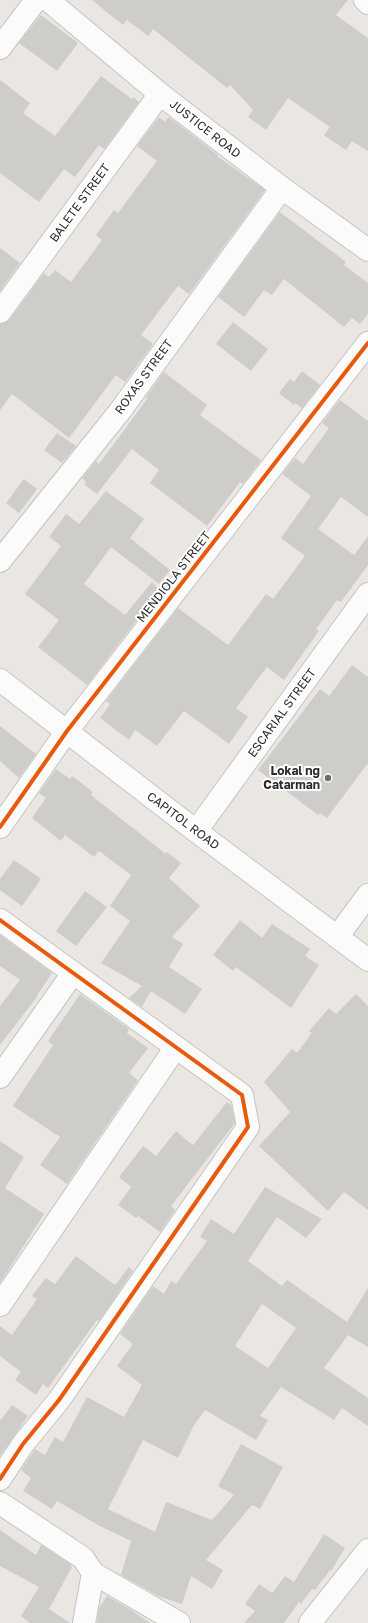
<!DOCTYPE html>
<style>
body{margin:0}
canvas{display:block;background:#eae7e3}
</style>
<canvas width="368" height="1623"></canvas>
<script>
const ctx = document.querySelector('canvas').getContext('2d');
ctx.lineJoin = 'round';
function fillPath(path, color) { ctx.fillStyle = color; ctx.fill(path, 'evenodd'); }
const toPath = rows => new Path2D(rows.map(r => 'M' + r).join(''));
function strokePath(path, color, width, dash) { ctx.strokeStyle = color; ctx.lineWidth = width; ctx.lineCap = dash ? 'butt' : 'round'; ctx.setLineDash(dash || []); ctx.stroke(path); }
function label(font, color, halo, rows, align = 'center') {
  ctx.font = font + ' "Golos Text",sans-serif'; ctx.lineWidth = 4; ctx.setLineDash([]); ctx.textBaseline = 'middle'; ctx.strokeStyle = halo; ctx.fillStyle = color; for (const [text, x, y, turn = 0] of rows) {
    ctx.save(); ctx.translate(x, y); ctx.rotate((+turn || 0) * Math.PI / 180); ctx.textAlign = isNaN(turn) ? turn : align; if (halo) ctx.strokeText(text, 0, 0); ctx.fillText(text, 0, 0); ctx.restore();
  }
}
fillPath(toPath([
 [92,0,348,0,336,15,368,38,368,151,352,141,346,150,324,135,330,127,288,98,266,130,248,117,253,110,230,85,227,88,153,29,148,36,127,20,123,25],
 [41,15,78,43,57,71,19,43],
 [101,76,132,99,133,97,139,102,104,149,99,145,75,177,64,169,39,202,0,173,0,80,30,103,23,113,55,136],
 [159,117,165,122,169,117,218,155,217,156,265,190,189,294,178,286,141,335,153,344,125,382,116,375,69,438,12,394,0,410,0,324,5,323,10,319,44,273,49,277,55,270,71,282,102,240,96,235,114,210,118,213,157,161,137,146],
 [280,212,346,262,344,265,368,283,368,314,360,324,352,318,344,327,284,279,272,295,264,290,244,317,218,297],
 [0,248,20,263,0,291],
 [233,322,268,349,251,371,216,344],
 [302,371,320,385,302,408,295,403,294,405,279,393,290,379,294,382],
 [164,372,207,405,200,415,261,460,243,484,240,482,207,526,150,483,159,470,132,449,97,494,84,484,86,482,82,478,96,461,99,464,147,399,146,397],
 [340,400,368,421,368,517,341,497,318,529,354,555,368,536,368,565,341,602,337,600,316,629,319,631,284,680,267,667,236,708,248,717,229,744,184,711,157,746,135,730,129,740,100,718,110,704,106,701,178,608,228,645,266,594,273,599,305,556,281,538,311,496,282,474,295,458,303,464,329,428,322,423],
 [57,433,76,446,62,463,44,450],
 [24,479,37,489,19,513,6,503],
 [106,491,144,519,130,538,170,570,159,584,111,547,84,584,125,615,152,582,160,590,87,685,38,647,59,620,25,594,61,546,49,537,66,514,79,524],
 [352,665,368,677,368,763,327,818,320,813,318,815,258,770,320,689,329,696],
 [0,726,36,754,19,778,0,761],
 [56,769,70,779,72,776,93,792,91,795,166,854,167,852,181,863,169,878,200,906,172,937,183,944,169,967,202,989,185,1014,151,991,142,1007,129,998,142,986,101,963,130,921,110,906,131,875,99,851,94,857,65,835,61,841,32,818,46,798,39,793],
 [14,860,41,879,22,906,0,890,0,879],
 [85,891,107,907,76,946,56,931],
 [240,920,262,938,272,924,310,949,305,956,319,965,291,1008,236,967,233,971,213,955],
 [0,935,52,973,36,997,37,997,0,1045,0,1006,20,980,0,966],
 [80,994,129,1029,127,1033,148,1048,129,1073,138,1080,67,1184,40,1165,60,1137,13,1106,53,1045,48,1041],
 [356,994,368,1006,368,1210,344,1192,328,1211,259,1146,290,1112,264,1082,292,1049,297,1053,312,1033,309,1031,329,1008,336,1014],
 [227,1102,231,1105,235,1123,171,1206,175,1210,160,1232,138,1216,136,1218,118,1205,131,1187,119,1177,143,1146,156,1156,176,1131,193,1145],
 [0,1141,24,1157,5,1188,44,1214,0,1283],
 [265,1187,322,1219,306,1238,277,1217,248,1261,282,1286,287,1280,347,1322,368,1288,368,1347,348,1335,324,1368,368,1398,368,1426,342,1408,334,1420,281,1387,260,1416,268,1420,256,1440,205,1410,194,1425,178,1458,143,1440,108,1509,155,1532,166,1502,212,1520,234,1495,218,1486,241,1444,283,1467,260,1509,252,1505,206,1560,223,1570,212,1589,191,1576,182,1604,158,1596,121,1575,131,1541,98,1525,57,1501,52,1509,23,1491,31,1478,21,1470,35,1449,45,1455,55,1437,63,1442,87,1397,124,1417,142,1385,117,1366,133,1344,120,1334,153,1286,164,1294,171,1281,176,1284,207,1241,200,1237,211,1219,234,1234],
 [262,1304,296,1328,268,1368,235,1346],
 [76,1256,115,1285,129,1267,133,1271,99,1321,97,1320,48,1388,43,1384,36,1395,15,1380,21,1372,0,1356,0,1326,12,1335,37,1299,32,1296,46,1278,55,1284],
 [12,1405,28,1416,0,1456,0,1421],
 [0,1530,36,1555,41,1545,70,1564,72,1567,49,1609,70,1623,30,1623,21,1616,39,1587,0,1566],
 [324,1534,345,1548,331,1571,330,1570,315,1590,312,1589,301,1604,299,1602,284,1623,244,1623,255,1611,245,1604,259,1584,272,1593,285,1576,294,1582],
 [107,1596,131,1610,150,1623,97,1623,99,1608]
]), '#cfcdca');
const minor = toPath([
 [48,0,160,94,282,188,368,250],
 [365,0,368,3],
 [0,48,36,0],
 [0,312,160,94],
 [0,561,120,411,282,188],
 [0,680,196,831,368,960],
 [0,827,67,731,368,343],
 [196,831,368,594],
 [0,920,242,1095,248,1127,59,1400,23,1444,0,1479],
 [337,937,368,895],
 [0,1077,73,973],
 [0,1305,176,1047],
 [0,1503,83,1558,93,1573,84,1623],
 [93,1573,179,1623],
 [310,1623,368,1550]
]);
strokePath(minor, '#c4c3c3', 24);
strokePath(minor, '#fcfbfb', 22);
strokePath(toPath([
 [0,827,67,731,368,343],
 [0,920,242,1095,248,1127,59,1400,23,1444,0,1479]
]), '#e8590c', 4);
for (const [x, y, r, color] of [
 [328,778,4,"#6e6d6c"]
]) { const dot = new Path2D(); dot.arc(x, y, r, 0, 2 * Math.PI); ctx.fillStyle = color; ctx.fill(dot); strokePath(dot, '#fff', 1.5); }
label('12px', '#2c2c2c', '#fff', [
 ["JUSTICE ROAD",205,129,38],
 ["BALETE STREET",80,203,-54],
 ["ROXAS STREET",144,377,-54],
 ["MENDIOLA STREET",174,577,-52],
 ["ESCARIAL STREET",282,713,-54],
 ["CAPITOL ROAD",183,821,37]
]);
label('bold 12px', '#2c2c2c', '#fff', [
 ["Lokal ng",320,771],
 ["Catarman",320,785]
], 'right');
</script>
